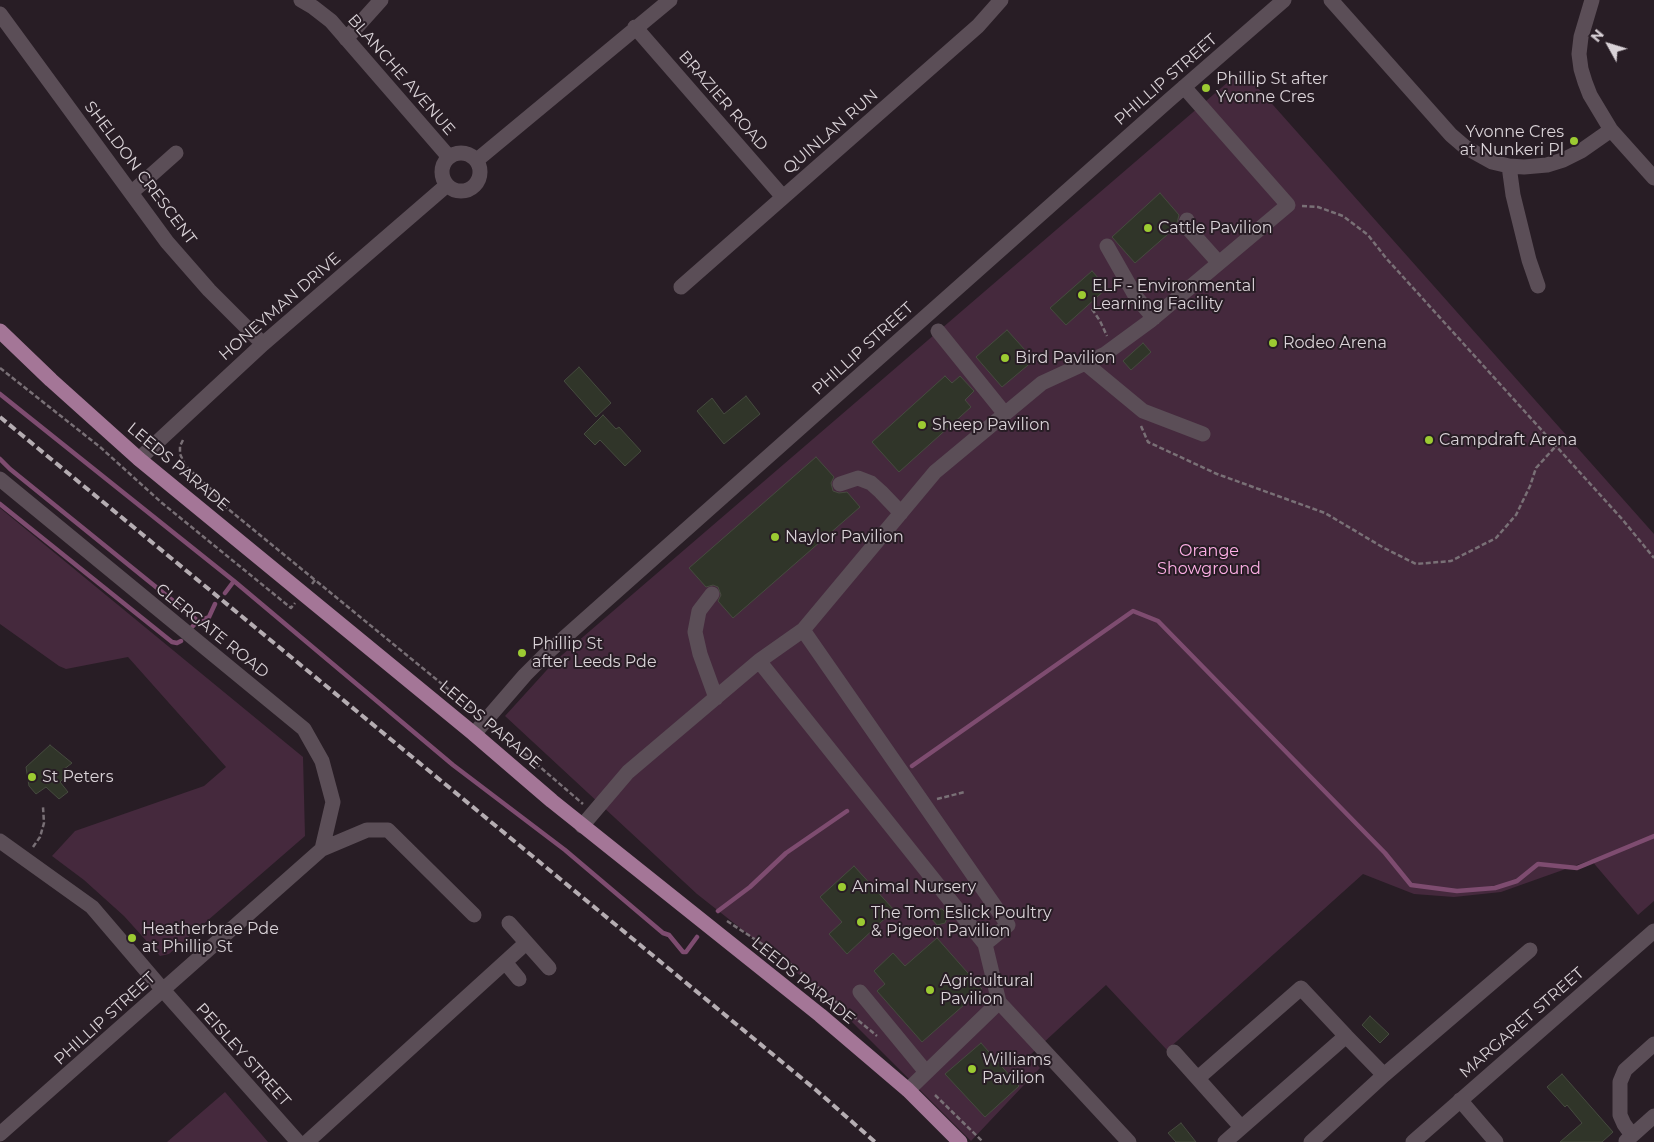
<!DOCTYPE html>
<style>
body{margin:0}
#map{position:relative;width:1654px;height:1142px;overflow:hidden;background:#281d25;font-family:Montserrat,sans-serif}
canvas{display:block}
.north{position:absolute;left:1584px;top:20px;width:50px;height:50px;-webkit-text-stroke:4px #281d25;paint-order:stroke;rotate:309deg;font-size:14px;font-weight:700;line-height:20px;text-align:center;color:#d9d2d7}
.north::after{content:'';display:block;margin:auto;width:18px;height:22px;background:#d9d2d7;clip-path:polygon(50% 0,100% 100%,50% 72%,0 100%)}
</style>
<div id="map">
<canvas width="1654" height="1142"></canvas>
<div class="north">N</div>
</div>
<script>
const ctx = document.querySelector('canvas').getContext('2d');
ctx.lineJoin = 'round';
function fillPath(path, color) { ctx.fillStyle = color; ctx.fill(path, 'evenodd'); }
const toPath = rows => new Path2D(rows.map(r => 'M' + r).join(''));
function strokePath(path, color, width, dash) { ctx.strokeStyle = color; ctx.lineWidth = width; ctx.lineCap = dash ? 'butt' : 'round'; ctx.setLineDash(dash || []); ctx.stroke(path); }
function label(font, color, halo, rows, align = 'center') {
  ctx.font = font + ' Montserrat,sans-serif'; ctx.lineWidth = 4; ctx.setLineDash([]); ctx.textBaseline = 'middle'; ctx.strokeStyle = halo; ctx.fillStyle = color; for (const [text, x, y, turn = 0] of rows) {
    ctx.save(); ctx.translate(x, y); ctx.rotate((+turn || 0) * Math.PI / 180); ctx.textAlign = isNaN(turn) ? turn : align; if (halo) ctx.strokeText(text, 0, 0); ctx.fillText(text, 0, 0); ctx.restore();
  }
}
fillPath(toPath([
 [1242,70,1654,534,1654,901,1638,915,1591,860,1501,892,1454,897,1414,894,1363,874,1167,1050,1106,985,1029,1056,1040,1068,971,1141,825,995,697,894,505,716,555,661],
 [0,508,303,757,305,836,169,954,160,956,124,916,84,880,52,856,75,831,204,786,226,767,128,657,66,669,59,666,0,624],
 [225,1092,268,1142,167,1142]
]), '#45293d');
strokePath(toPath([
 [0,394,234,581],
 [0,459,10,469,198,621],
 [0,504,172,642,177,643,181,641],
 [225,593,234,581,453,765,565,850,663,933,669,935,683,952,686,952,697,937],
 [192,627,198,621,209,617,215,604],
 [912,766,1133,611,1158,621,1385,853,1411,885,1457,891,1495,888,1517,881,1538,864,1577,868,1654,836],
 [718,911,750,887,786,853,847,811]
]), '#7e4c70', 4.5);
const building = toPath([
 [1160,193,1179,215,1176,227,1135,263,1112,237,1160,193],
 [1092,271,1107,288,1066,325,1050,308,1092,271],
 [1007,330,1034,360,1002,387,976,357,1007,330],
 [1143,343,1151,352,1131,370,1123,361,1143,343],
 [579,367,611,403,596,417,564,381,579,367],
 [945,376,952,383,960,376,974,391,965,400,971,407,899,472,872,442,945,376],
 [746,396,760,414,724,444,697,411,712,398,724,414,746,396],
 [603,415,616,429,619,427,641,451,625,466,600,440,595,445,584,434,603,415],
 [816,457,834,477,831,483,833,491,839,493,847,492,860,507,733,618,718,601,721,595,718,587,713,585,706,587,689,568,816,457],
 [50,745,72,763,63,770,68,774,60,782,68,792,59,799,46,787,36,794,29,786,26,767,50,745],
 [854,866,894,910,847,954,829,934,842,922,820,897,854,866],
 [942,909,948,915,945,923,937,925,931,918,934,910,942,909],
 [937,938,982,989,922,1042,877,991,885,984,874,971,893,953,905,966,937,938],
 [1370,1016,1389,1034,1380,1043,1362,1025,1370,1016],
 [981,1043,1019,1086,985,1117,945,1074,981,1043],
 [1562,1074,1613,1132,1602,1142,1560,1142,1582,1123,1567,1105,1565,1107,1547,1087,1562,1074],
 [1181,1123,1196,1142,1176,1142,1168,1133,1181,1123]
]);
fillPath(building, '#303529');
strokePath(building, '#464b3f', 1);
strokePath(toPath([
 [1302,206,1318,207,1343,216,1368,235,1386,258,1622,519,1654,558],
 [1092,309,1100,321,1107,336],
 [0,368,100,447,162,503,291,608,295,603],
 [1141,426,1148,442,1217,474,1325,513,1384,548,1416,564,1451,561,1496,538,1516,515,1530,486,1536,468,1556,446],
 [183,440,180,446,180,454,185,465,191,471,212,490,222,504,315,580],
 [312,584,315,580,475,711],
 [496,729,583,804],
 [937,799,965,792],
 [33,847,40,837,44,823,43,807],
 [727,921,782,957,877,1036],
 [935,1095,983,1142]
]), '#797076', 2.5, [5, 2.5]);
strokePath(toPath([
 [301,0,313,7,331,21,449,157],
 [1331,0,1451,135,1465,147,1492,162,1509,166,1524,167,1547,165,1563,160,1581,151,1611,130],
 [1592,0,1581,37,1579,54,1581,69,1585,82,1590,95,1611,130,1654,178],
 [0,14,167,242,209,290,263,344],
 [635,27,783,197],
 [346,39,381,0],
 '442 172a19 19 0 1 1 38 0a19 19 0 1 1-38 0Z',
 [477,160,670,0],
 [1509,166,1513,195,1529,260,1538,286],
 [131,193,176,153],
 [1187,220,1185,225,1219,263],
 [1107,246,1136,297,1154,318],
 [681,287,978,26,1001,0],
 [938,331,1005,414],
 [1085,363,1143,411,1203,434],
 [139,459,263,344,447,185],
 [0,479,304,729,322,761,333,802,322,849],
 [840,484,858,478,871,483,881,492,901,513],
 [712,594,699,611,695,632,700,654,716,698],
 [803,630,1008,925,985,944],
 [759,661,985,944,999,1002,1129,1142],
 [474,734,525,675,546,654,1168,101,1284,0],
 [582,826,628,772,759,661,803,630,935,472,1042,383,1105,354,1150,321,1288,205,1184,87],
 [0,841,92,907,163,990,298,1142],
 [509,923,549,968],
 [505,962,519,979],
 [860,992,926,1072],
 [1174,1052,1241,1127],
 [1198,1078,1301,988,1346,1036],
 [908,1090,999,1002],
 [1460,1100,1496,1142],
 [0,1134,322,849,367,830,388,830,474,915],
 [1632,1135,1624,1124,1620,1115,1620,1082,1625,1070,1654,1044],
 [1626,1141,1654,1116],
 [307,1142,526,943],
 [1225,1142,1346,1036,1384,1075],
 [1311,1142,1384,1075,1530,950],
 [1413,1142,1654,931]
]), '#5b4e57', 15);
strokePath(toPath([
 [0,331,51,380,139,459,474,734,552,801,820,1015,908,1090,960,1142]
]), '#a47697', 15);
strokePath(toPath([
 [0,417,816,1090,875,1142]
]), '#b5adb2', 4, [8, 4]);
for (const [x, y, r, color] of [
 [1206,88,5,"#9ccb32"],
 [1574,141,5,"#9ccb32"],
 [1148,228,5,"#9ccb32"],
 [1082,295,5,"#9ccb32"],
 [1273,343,5,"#9ccb32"],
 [1005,358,5,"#9ccb32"],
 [922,425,5,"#9ccb32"],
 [1429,440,5,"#9ccb32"],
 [775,537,5,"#9ccb32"],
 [522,653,5,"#9ccb32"],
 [32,777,5,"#9ccb32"],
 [842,887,5,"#9ccb32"],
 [861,922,5,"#9ccb32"],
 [132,938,5,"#9ccb32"],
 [930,990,5,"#9ccb32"],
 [972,1069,5,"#9ccb32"]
]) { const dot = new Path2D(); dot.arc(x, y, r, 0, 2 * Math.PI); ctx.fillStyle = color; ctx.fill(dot); strokePath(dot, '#281d25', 2); }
label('16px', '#d9d2d7', '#281d25', [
 ["BLANCHE AVENUE",401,75,49],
 ["PHILLIP STREET",1166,80,-41],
 ["BRAZIER ROAD",723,101,49],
 ["QUINLAN RUN",831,132,-41],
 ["SHELDON CRESCENT",140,173,53],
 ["HONEYMAN DRIVE",280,307,-41],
 ["PHILLIP STREET",863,349,-42],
 ["LEEDS PARADE",178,467,40],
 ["CLERGATE ROAD",212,631,39],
 ["LEEDS PARADE",490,725,40],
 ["LEEDS PARADE",803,981,39],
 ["PHILLIP STREET",105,1019,-42],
 ["MARGARET STREET",1522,1023,-41],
 ["PEISLEY STREET",243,1055,48]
]);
label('16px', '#d9d2d7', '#281d25', [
 ["Phillip St after",1216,79],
 ["Yvonne Cres",1216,97],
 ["Yvonne Cres",1564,132,"right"],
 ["at Nunkeri Pl",1564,150,"right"],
 ["Cattle Pavilion",1158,228],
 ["ELF - Environmental",1092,286],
 ["Learning Facility",1092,304],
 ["Rodeo Arena",1283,343],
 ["Bird Pavilion",1015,358],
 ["Sheep Pavilion",932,425],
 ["Campdraft Arena",1439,440],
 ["Naylor Pavilion",785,537],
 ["Phillip St",532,644],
 ["after Leeds Pde",532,662],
 ["St Peters",42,777],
 ["Animal Nursery",852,887],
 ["The Tom Eslick Poultry",871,913],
 ["& Pigeon Pavilion",871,931],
 ["Heatherbrae Pde",142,929],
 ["at Phillip St",142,947],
 ["Agricultural",940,981],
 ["Pavilion",940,999],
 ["Williams",982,1060],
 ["Pavilion",982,1078]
], 'left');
label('16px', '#feafe6', '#281d25', [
 ["Orange",1209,551],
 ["Showground",1209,569]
]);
</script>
